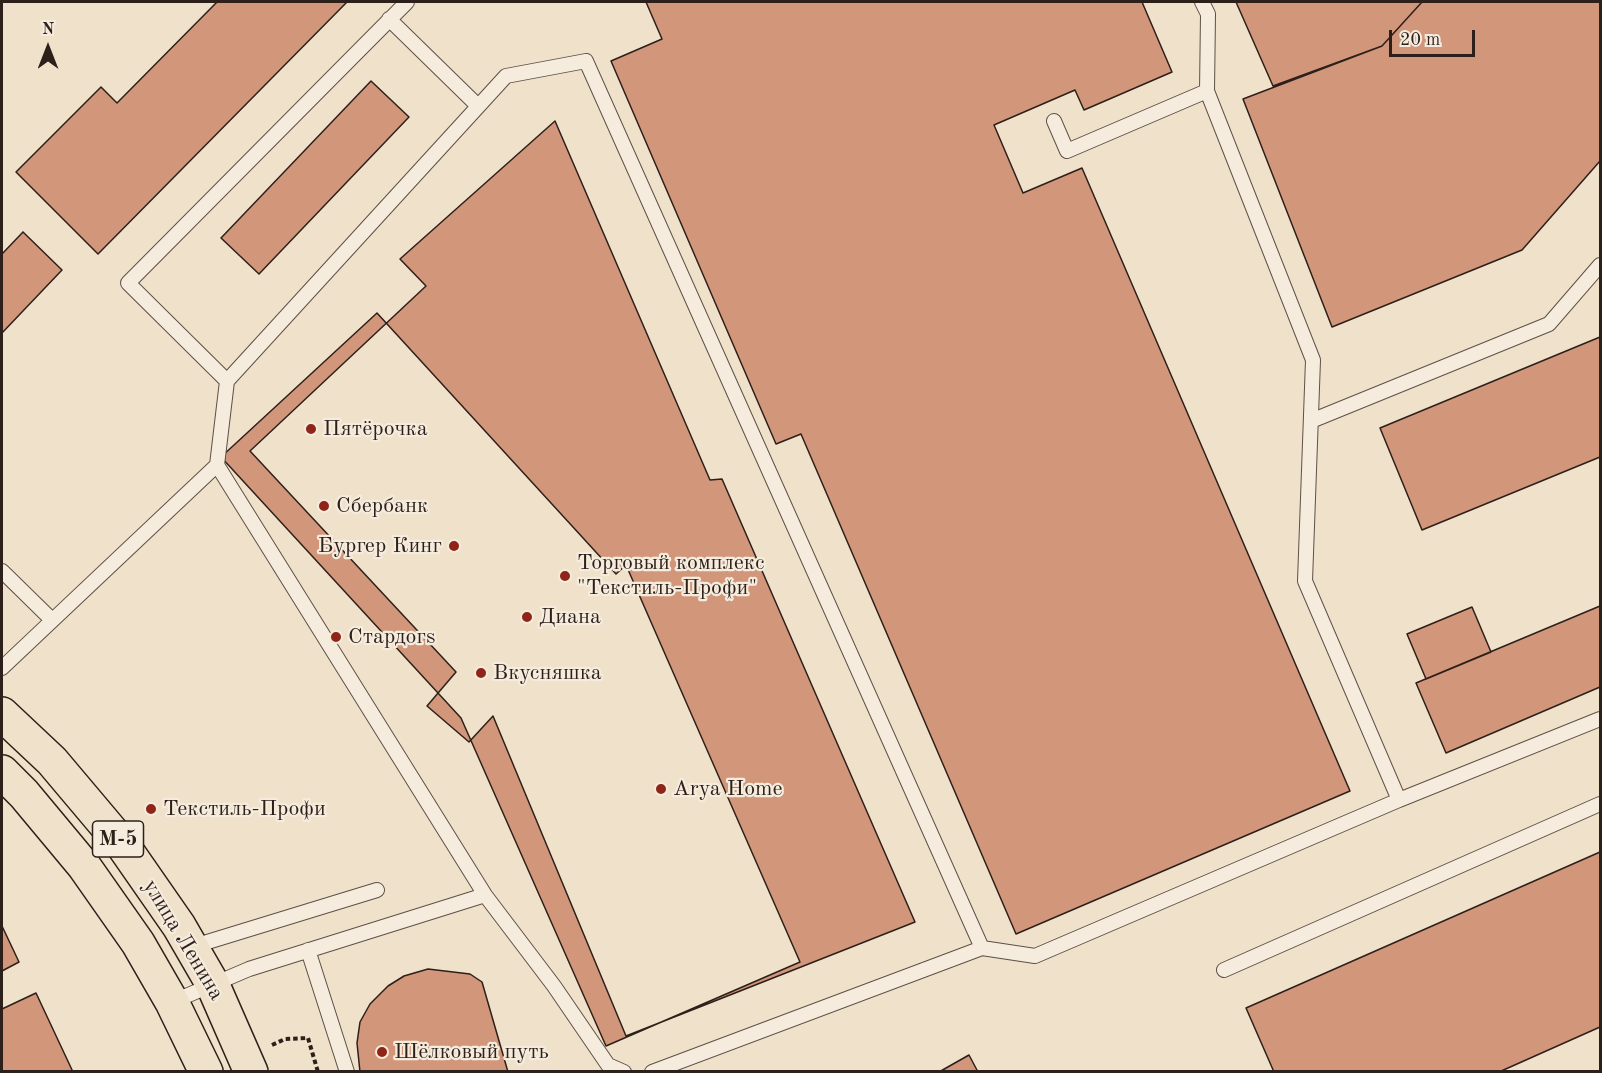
<!DOCTYPE html>
<meta charset="utf-8">
<style>
body{margin:0}
#map{position:relative;width:1602px;height:1073px;overflow:hidden;background:#efe1ca;font-family:"Old Standard TT",serif}
canvas{display:block}
.frame{position:absolute;inset:0;border:3px solid #2d1f1a;pointer-events:none}
.north{position:absolute;left:18px;top:18px;width:60px;height:60px;-webkit-text-stroke:4px #f5ecdd;paint-order:stroke;rotate:0deg;font-size:16px;font-weight:700;line-height:24px;text-align:center;color:#2d1f1a}
.north::after{content:'';display:block;margin:auto;width:21px;height:27px;background:#2d1f1a;clip-path:polygon(50% 0,100% 100%,50% 72%,0 100%)}
.scale{position:absolute;left:1389px;top:30px;width:86px;height:27px;box-sizing:border-box;border:3px solid #2d1f1a;border-top:0;padding-left:8px;font-size:18px;line-height:21px;white-space:nowrap;color:#2d1f1a;-webkit-text-stroke:4px #f5ecdd;paint-order:stroke}
</style>
<div id="map">
<canvas width="1602" height="1073"></canvas>
<div class="frame"></div>
<div class="north">N</div>
<div class="scale">20 m</div>
</div>
<script>
const ctx = document.querySelector('canvas').getContext('2d');
ctx.lineJoin = 'round';
function fillPath(path, color) { ctx.fillStyle = color; ctx.fill(path, 'evenodd'); }
const toPath = rows => new Path2D(rows.map(r => 'M' + r).join(''));
function strokePath(path, color, width, dash) { ctx.strokeStyle = color; ctx.lineWidth = width; ctx.lineCap = dash ? 'butt' : 'round'; ctx.setLineDash(dash || []); ctx.stroke(path); }
function label(font, color, halo, rows, align = 'center') {
  ctx.font = font + ' "Old Standard TT",serif'; ctx.lineWidth = 4.5; ctx.setLineDash([]); ctx.textBaseline = 'middle'; ctx.strokeStyle = halo; ctx.fillStyle = color; for (const [text, x, y, turn = 0] of rows) {
    ctx.save(); ctx.translate(x, y); ctx.rotate((+turn || 0) * Math.PI / 180); ctx.textAlign = isNaN(turn) ? turn : align; if (halo) ctx.strokeText(text, 0, 0); ctx.fillText(text, 0, 0); ctx.restore();
  }
}
const building = toPath([
 [217,2,347,2,98,254,16,172,101,87,117,103,217,2],
 [646,2,1142,2,1172,72,1084,110,1075,90,994,125,1023,193,1082,168,1350,791,1016,934,801,434,776,444,611,61,662,39,646,2],
 [1236,2,1422,2,1382,46,1273,86,1236,2],
 [1422,2,1600,2,1600,161,1522,250,1332,327,1243,99,1382,46,1422,2],
 [371,81,409,117,259,274,221,238,371,81],
 [555,121,710,480,722,479,915,922,626,1036,493,716,469,742,427,706,456,672,250,451,426,286,400,259,555,121],
 [23,232,62,270,2,333,2,254,23,232],
 [377,313,616,574,626,565,800,962,606,1046,461,718,221,457,377,313],
 [1600,337,1600,457,1422,530,1380,428,1600,337],
 [1600,606,1600,687,1446,753,1416,683,1600,606],
 [1472,607,1491,652,1426,679,1407,634,1472,607],
 [1600,852,1600,1027,1499,1072,1274,1072,1246,1008,1600,852],
 [2,926,19,962,2,971,2,926],
 [428,969,470,974,482,982,508,1072,360,1072,357,1043,360,1022,370,1004,388,986,404,976,428,969],
 [36,993,73,1072,2,1072,2,1009,36,993],
 [969,1055,978,1072,939,1072,969,1055]
]);
fillPath(building, '#d2967b');
strokePath(building, '#2d1f1a', 1.5);
const lane = toPath([
 [389,19,478,106],
 [1054,121,1067,151,1207,91],
 [227,381,128,283,407,2],
 [1311,421,1549,324,1600,265],
 [2,571,52,620],
 [2,668,217,465],
 [1399,800,1600,719],
 [191,947,377,890],
 [982,948,1035,956,1399,800,1305,581,1313,360,1207,91,1208,14,1202,2],
 [308,950,347,1072],
 [1224,970,1600,804],
 [172,1002,249,969,485,895],
 [624,1072,608,1065,554,986,485,895,217,465,227,381,506,76,586,61,982,948,652,1072]
]);
const primary = toPath([
 [2,714,52,761,122,844,179,926,212,983,251,1072],
 [2,772,24,794,84,866,138,943,172,1002,206,1072]
]);
strokePath(lane, '#5e5046', 16);
strokePath(primary, '#2d1f1a', 36);
strokePath(toPath([
 [272,1045,285,1039,308,1038,318,1072]
]), '#2d1f1a', 4, [4.5, 3]);
strokePath(lane, '#f5ecdd', 14);
strokePath(primary, '#efe1ca', 33);
for (const [x, y, r, color] of [
 [311,429,6,"#8f2418"],
 [324,506,6,"#8f2418"],
 [454,546,6,"#8f2418"],
 [565,576,6,"#8f2418"],
 [527,617,6,"#8f2418"],
 [336,637,6,"#8f2418"],
 [481,673,6,"#8f2418"],
 [661,789,6,"#8f2418"],
 [151,809,6,"#8f2418"],
 [382,1052,6,"#8f2418"]
]) { const dot = new Path2D(); dot.arc(x, y, r, 0, 2 * Math.PI); ctx.fillStyle = color; ctx.fill(dot); strokePath(dot, '#f5ecdd', 2); }
for (const [x, y, w] of [
 [118,839,51]
]) { const box = new Path2D(); box.roundRect(x - w / 2, y - 18, w, 36, 4.5); ctx.fillStyle = '#f5ecdd'; ctx.fill(box); strokePath(box, '#2d1f1a', 1.5); }
label('bold 21px', '#2d1f1a', null, [
 ["М-5",118,839]
]);
label('22px', '#2d1f1a', '#f5ecdd', [
 ["Пятёрочка",323,429],
 ["Сбербанк",336,506],
 ["Бургер Кинг",442,546,"right"],
 ["Торговый комплекс",577,563],
 ["\"Текстиль-Профи\"",577,588],
 ["Диана",539,617],
 ["Стардогs",348,637],
 ["Вкусняшка",493,673],
 ["Arya Home",673,789],
 ["Текстиль-Профи",163,809],
 ["Шёлковый путь",394,1052]
], 'left');
label('22px', '#2d1f1a', '#f5ecdd', [
 ["улица Ленина",183,940,59]
]);
</script>
